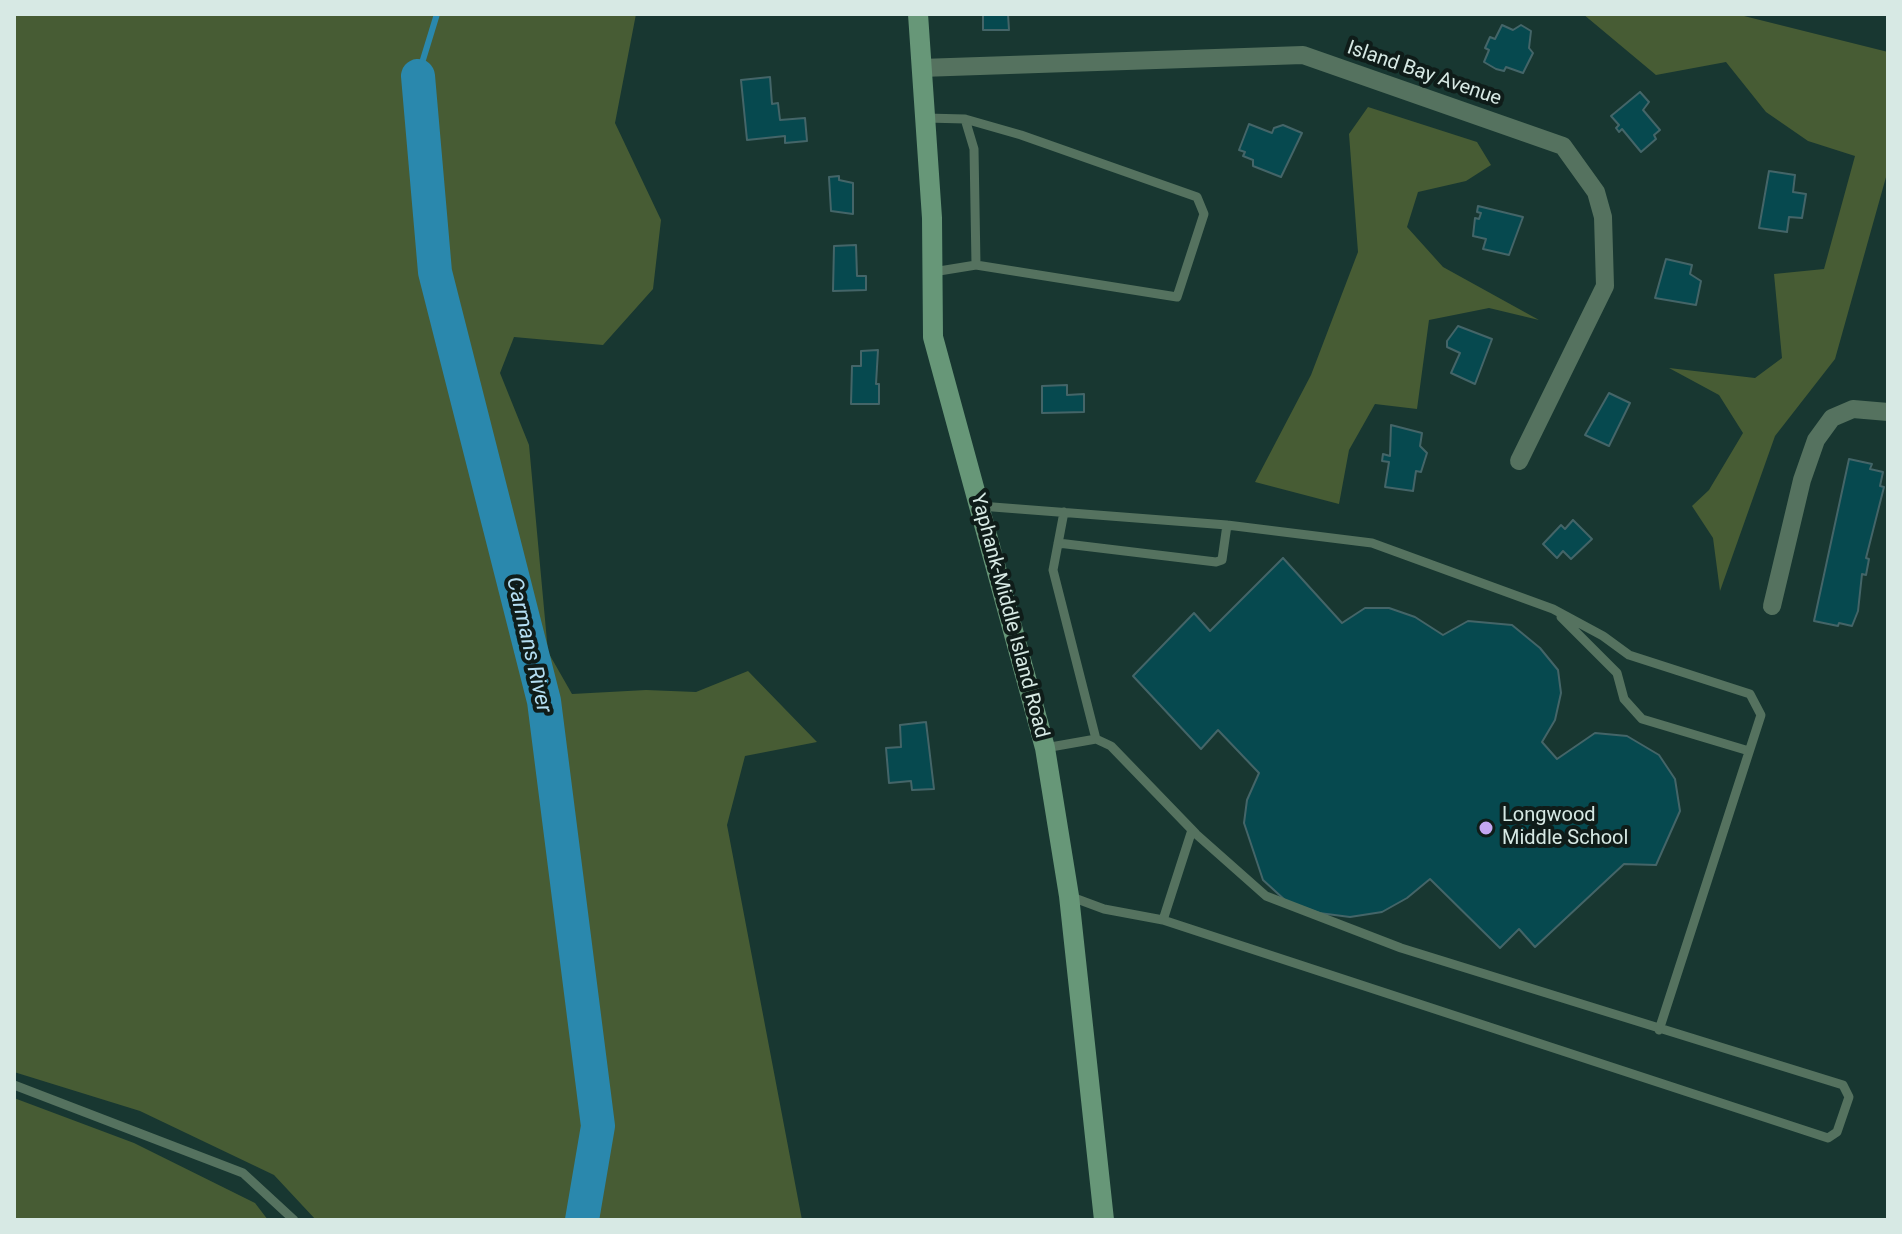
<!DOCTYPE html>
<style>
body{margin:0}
#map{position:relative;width:1902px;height:1234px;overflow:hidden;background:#183731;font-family:Roboto,sans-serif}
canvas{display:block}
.frame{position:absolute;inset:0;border:16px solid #d7e9e4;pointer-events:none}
</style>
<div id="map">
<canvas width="1902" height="1234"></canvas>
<div class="frame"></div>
</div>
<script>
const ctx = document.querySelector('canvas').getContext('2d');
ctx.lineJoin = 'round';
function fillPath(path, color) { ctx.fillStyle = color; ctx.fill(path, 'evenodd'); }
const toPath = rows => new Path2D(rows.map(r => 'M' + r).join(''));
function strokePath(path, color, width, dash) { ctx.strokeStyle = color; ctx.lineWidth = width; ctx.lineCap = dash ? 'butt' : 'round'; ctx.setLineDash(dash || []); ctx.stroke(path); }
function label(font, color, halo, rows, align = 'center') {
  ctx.font = font + ' Roboto,sans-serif'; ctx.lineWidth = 8; ctx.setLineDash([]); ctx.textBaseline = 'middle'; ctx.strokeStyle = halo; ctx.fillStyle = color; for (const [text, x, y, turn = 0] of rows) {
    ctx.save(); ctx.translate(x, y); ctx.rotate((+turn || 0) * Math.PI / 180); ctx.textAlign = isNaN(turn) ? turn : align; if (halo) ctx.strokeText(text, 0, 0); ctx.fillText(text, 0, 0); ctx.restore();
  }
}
fillPath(toPath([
 [14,14,636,14,615,123,661,220,653,289,603,345,514,337,500,373,529,445,548,652,572,694,646,690,696,692,748,671,817,742,745,756,727,825,802,1220,316,1220,274,1175,140,1111,14,1072],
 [1583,14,1736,14,1888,52,1888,170,1835,359,1775,436,1720,591,1713,538,1692,506,1709,490,1743,433,1719,395,1669,368,1755,378,1782,358,1774,274,1824,269,1855,156,1808,141,1766,112,1726,62,1656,75],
 [1368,107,1477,142,1491,165,1466,181,1418,192,1407,227,1443,267,1539,320,1489,308,1429,320,1417,409,1375,404,1349,450,1339,504,1255,482,1311,375,1358,252,1349,134],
 [14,1098,134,1143,255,1203,268,1220,14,1220]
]), '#475c34');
strokePath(toPath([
 [418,76,437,14]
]), '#2a88ad', 6);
strokePath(toPath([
 [418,76,435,272,544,701,598,1126,582,1220]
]), '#2a88ad', 34);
const building = toPath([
 [983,14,1008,14,1009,30,983,30,983,14],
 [1502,25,1513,30,1521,25,1531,31,1529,48,1533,53,1523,73,1506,67,1504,71,1496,69,1484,62,1489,50,1485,48,1490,37,1495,39,1502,25],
 [770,77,772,104,778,103,780,120,805,118,807,141,785,143,785,136,747,140,741,80,770,77],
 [1640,92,1649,102,1643,110,1660,130,1654,135,1656,139,1641,152,1622,129,1619,132,1616,128,1619,125,1611,116,1640,92],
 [1249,124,1272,133,1274,128,1283,125,1302,133,1281,177,1253,166,1253,160,1243,156,1245,152,1239,150,1249,124],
 [1769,171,1795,175,1793,192,1806,194,1802,218,1789,217,1787,232,1759,228,1769,171],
 [839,176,839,180,853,183,853,214,831,211,829,177,839,176],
 [1478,206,1523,217,1509,255,1483,249,1486,239,1473,236,1475,218,1479,219,1481,213,1477,212,1478,206],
 [856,245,857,276,866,276,866,290,833,291,834,246,856,245],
 [1666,259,1692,265,1690,274,1701,281,1696,305,1655,298,1666,259],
 [1458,326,1492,339,1475,384,1451,373,1460,353,1447,347,1447,341,1458,326],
 [878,350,876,384,879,384,879,404,851,404,852,366,861,366,861,351,878,350],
 [1067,385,1067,395,1084,394,1084,412,1042,413,1042,386,1067,385],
 [1609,393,1630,403,1609,446,1585,435,1609,393],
 [1391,425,1422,433,1420,446,1427,453,1421,472,1416,471,1413,491,1385,487,1389,462,1382,461,1383,454,1390,456,1391,425],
 [1849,459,1872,464,1870,469,1883,472,1880,486,1884,487,1866,558,1869,559,1866,575,1862,574,1858,611,1852,626,1839,623,1838,626,1814,621,1849,459],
 [1573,520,1592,539,1571,559,1563,551,1557,558,1543,544,1561,525,1565,529,1573,520],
 [1283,558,1342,623,1365,608,1389,608,1415,617,1443,635,1468,621,1512,625,1540,648,1558,670,1561,693,1555,720,1542,742,1557,759,1595,733,1627,736,1659,755,1675,779,1680,811,1656,865,1624,864,1535,947,1519,929,1500,948,1430,879,1407,898,1382,912,1350,917,1319,913,1286,901,1263,880,1244,823,1247,800,1259,773,1218,730,1201,749,1133,676,1194,613,1210,631,1283,558],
 [926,722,934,789,912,790,911,781,889,783,886,748,901,747,900,725,926,722]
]);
fillPath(building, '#06494f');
strokePath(building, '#446568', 2);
strokePath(toPath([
 [926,118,965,119,974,149,976,265,933,272],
 [965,119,1021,135,1197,197,1204,214,1177,297,976,265],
 [980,506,1227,525,1372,543,1553,609,1603,636,1629,655,1750,694,1761,715,1659,1030],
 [1064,512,1053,570,1096,739],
 [1058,543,1216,562,1222,560,1227,525],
 [1561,617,1617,673,1624,699,1642,719,1749,751],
 [1045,748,1096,739,1111,746,1196,834,1266,896,1401,948,1843,1085,1849,1097,1837,1132,1828,1138,1163,920,1104,909,1069,896],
 [1163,920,1192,830],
 [14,1085,243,1173,294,1220]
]), '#55725f', 9);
strokePath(toPath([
 [921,68,1303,55,1563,146,1596,192,1603,217,1605,286,1519,461],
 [1772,606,1802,480,1816,440,1832,418,1853,409,1888,412]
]), '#55725f', 18);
strokePath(toPath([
 [918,14,932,218,933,337,1045,748,1069,896,1104,1220]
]), '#679778', 20);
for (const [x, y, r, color] of [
 [1486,828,8,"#c3a7f2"]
]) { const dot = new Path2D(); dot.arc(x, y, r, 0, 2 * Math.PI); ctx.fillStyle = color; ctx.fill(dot); strokePath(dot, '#0f1c19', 3); }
label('20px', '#d7e9e4', '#0f1c19', [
 ["Island Bay Avenue",1424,74,19],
 ["Yaphank-Middle Island Road",1009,616,75]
]);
label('20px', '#d7e9e4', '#0f1c19', [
 ["Longwood",1502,816],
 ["Middle School",1502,839]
], 'left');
label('italic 22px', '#b4def2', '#0f1c19', [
 ["Carmans River",528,645,77]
]);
</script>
